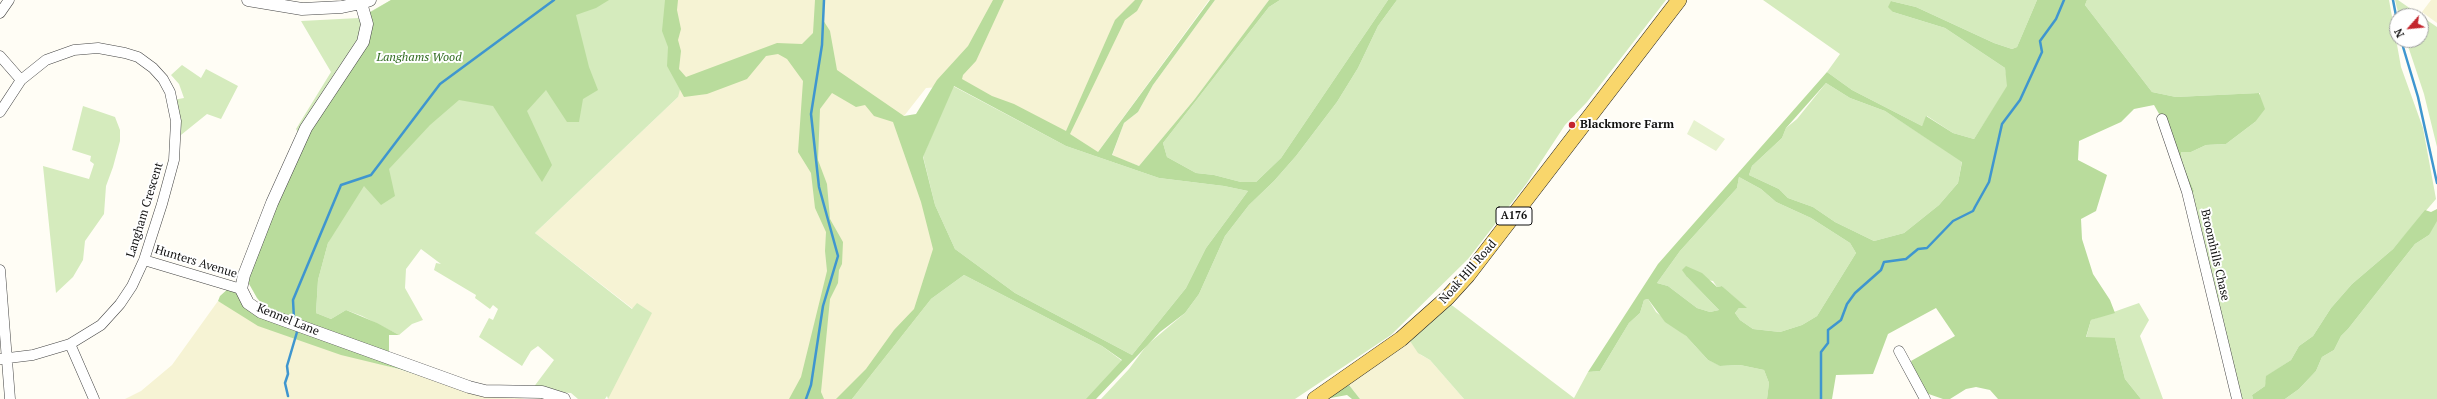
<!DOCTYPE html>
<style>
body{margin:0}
#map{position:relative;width:2437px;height:399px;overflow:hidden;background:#fffdf5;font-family:"PT Serif",serif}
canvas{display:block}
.north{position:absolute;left:2389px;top:8px;width:40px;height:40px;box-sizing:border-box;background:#fff;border:1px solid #a0a0a0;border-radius:50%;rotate:243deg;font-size:11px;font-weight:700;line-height:16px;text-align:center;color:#111}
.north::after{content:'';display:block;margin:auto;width:14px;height:18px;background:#c4262e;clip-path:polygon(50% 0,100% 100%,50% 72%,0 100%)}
</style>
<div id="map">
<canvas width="2437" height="399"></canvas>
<div class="north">N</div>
</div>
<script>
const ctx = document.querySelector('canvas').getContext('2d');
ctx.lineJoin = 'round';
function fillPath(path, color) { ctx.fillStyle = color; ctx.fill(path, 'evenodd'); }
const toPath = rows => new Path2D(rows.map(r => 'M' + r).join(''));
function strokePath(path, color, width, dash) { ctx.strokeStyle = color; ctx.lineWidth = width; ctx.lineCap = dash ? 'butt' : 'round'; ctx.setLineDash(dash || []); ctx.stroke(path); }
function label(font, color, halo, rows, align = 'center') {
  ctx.font = font + ' "PT Serif",serif'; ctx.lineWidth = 4; ctx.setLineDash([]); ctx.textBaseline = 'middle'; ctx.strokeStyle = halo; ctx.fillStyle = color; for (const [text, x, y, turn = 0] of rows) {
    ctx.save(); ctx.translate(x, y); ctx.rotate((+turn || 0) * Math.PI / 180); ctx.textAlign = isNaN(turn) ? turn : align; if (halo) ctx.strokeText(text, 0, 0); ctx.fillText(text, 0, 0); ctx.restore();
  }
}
fillPath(toPath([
 [675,0,1209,0,1095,156,954,86,926,88,904,116,935,205,931,299,852,399,608,399,633,309,535,233,678,97,673,68],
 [1215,0,1269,0,1194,100,1139,166,1112,156,1124,123,1138,112,1153,85],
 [2431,0,2437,0,2437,23,2422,12],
 [218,301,291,337,414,374,525,399,125,399,141,391,172,365],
 [1406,335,1421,355,1430,360,1464,399,1360,399,1345,380]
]), '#f6f3d4');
fillPath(toPath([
 [391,0,675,0,673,68,682,82,678,97,535,233,632,309,637,303,652,313,608,399,607,396,605,399,578,399,571,393,555,392,530,392,554,360,538,346,531,351,522,366,479,337,489,318,493,320,498,309,493,305,490,309,475,298,476,295,434,270,436,263,441,264,421,249,406,269,405,288,423,320,412,324,399,335,362,316,346,310,331,319,316,313,318,280,328,243,344,206,296,129,331,72,301,21,359,18],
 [1280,0,1388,0,1281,158,1256,182,1241,182,1214,175,1196,173,1167,157,1163,143,1269,7],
 [1397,0,1666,0,1587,102,1565,125,1527,183,1468,259,1391,335,1295,399,1101,399,1129,369,1147,345,1185,313,1199,294,1225,236,1249,205,1274,181,1296,156,1337,102,1358,68,1378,26],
 [1763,0,2037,0,2017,47,2012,49,1994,43,1916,7,1891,1,1893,12,1945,28,2005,68,2008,86,1974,139,1953,133,1927,116,1922,126,1852,90,1827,72,1840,54],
 [2087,0,2389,0,2401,67,2423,128,2436,199,2393,249,2352,284,2331,308,2313,336,2299,346,2291,360,2267,376,2265,386,2252,395,2253,399,2237,399,2189,199,2194,191,2182,162,2181,152,2191,152,2206,145,2226,144,2255,122,2260,93,2176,97,2152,92,2085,5],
 [2395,0,2398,0,2421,16,2399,16],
 [2421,16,2437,27,2437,147,2424,94,2406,40,2421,40],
 [182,65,201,78,206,69,238,86,221,119,207,114,176,139,173,100,184,98,179,84,171,75],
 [1826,83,1850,98,1885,111,1962,161,1958,183,1939,205,1904,233,1874,241,1835,222,1813,207,1788,198,1779,189,1749,175,1752,166,1782,138,1786,128,1797,119],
 [953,86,1066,146,1159,178,1224,186,1248,191,1206,248,1186,288,1132,355,1015,293,955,249,935,205,923,156],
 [83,106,115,117,120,130,120,141,113,167,106,186,104,214,85,241,83,260,73,277,56,293,43,166,89,179,94,164,90,161,91,156,72,150],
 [1739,177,1761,189,1776,202,1811,218,1850,243,1856,253,1817,316,1802,325,1780,332,1753,329,1740,320,1735,313,1739,308,1746,308,1722,286,1717,287,1713,281,1687,277,1719,310,1710,312,1697,308,1668,286,1657,283,1680,251,1737,188],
 [2437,209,2437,399,2285,399,2299,389,2316,371,2322,357,2334,350,2341,336,2348,329,2415,244,2429,235],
 [964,275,1102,346,1125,363,1092,399,852,399,931,299],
 [1648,299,1656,312,1686,336,1708,360,1721,366,1740,365,1764,370,1769,383,1767,399,1464,399,1430,360,1418,353,1406,335,1445,300,1574,398,1588,372,1600,371,1629,323,1640,313,1644,300],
 [2139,303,2149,320,2140,336,2163,399,2141,399,2125,379,2115,338,2086,338,2091,320]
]), '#d5ebbd');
fillPath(toPath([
 [391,0,609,0,596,8,576,15,589,67,598,90,583,99,579,122,567,122,546,90,527,111,552,165,542,182,493,106,459,100,430,125,389,169,395,196,381,205,364,186,328,243,318,280,316,313,331,319,346,310,377,323,399,335,389,335,389,353,469,387,560,399,484,396,399,369,341,355,258,326,218,301,220,296,230,287,272,316,257,298,244,275,306,128,363,42,364,16],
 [665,0,678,0,677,10,681,29,678,40,681,51,679,69,686,77,777,43,802,44,813,33,815,0,824,0,823,20,830,31,837,70,904,116,916,114,937,80,968,46,993,0,1004,0,976,61,963,75,962,79,992,96,1014,104,1066,131,1115,20,1135,0,1143,0,1137,11,1125,20,1070,134,1098,152,1210,0,1215,0,1153,85,1138,112,1124,123,1112,155,1139,166,1194,100,1269,0,1280,0,1269,7,1163,143,1167,157,1196,173,1214,175,1241,182,1256,182,1281,158,1388,0,1397,0,1378,26,1358,68,1337,102,1296,156,1274,181,1249,205,1225,236,1199,294,1185,313,1160,332,1096,399,1086,399,1122,360,1102,346,964,275,931,299,852,399,836,399,866,369,894,330,914,309,933,249,921,202,893,122,874,116,865,105,856,107,832,93,820,109,818,160,827,184,830,219,843,242,842,264,839,270,838,283,830,299,821,392,824,399,789,399,801,377,827,271,825,251,826,232,815,208,811,173,798,152,803,81,787,59,778,54,766,56,747,79,707,94,684,97,667,66,668,47,662,31],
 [954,86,1066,146,1159,178,1224,186,1248,191,1206,248,1186,288,1132,355,1015,293,955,249,935,205,923,157],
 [2037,0,2087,0,2085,5,2152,92,2176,97,2259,93,2265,109,2255,122,2226,144,2206,145,2191,152,2181,152,2182,162,2194,191,2189,199,2162,119,2154,105,2134,109,2121,122,2079,141,2078,160,2107,175,2096,211,2081,219,2082,239,2093,274,2110,300,2115,313,2091,320,2086,337,2115,338,2125,379,2141,399,1998,399,1990,390,1976,387,1966,389,1950,399,1943,399,1920,391,1911,361,1955,336,1936,308,1888,334,1873,374,1836,375,1832,399,1767,399,1769,383,1764,370,1740,365,1720,366,1708,360,1686,336,1665,322,1648,299,1644,300,1640,313,1629,323,1600,371,1588,372,1658,264,1827,72,1852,90,1922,126,1926,116,1953,133,1974,139,2007,86,2005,68,1945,28,1893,12,1888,7,1891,1,1916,7,1994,43,2012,49,2017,47],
 [1826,83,1850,98,1885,111,1962,162,1958,183,1939,205,1904,233,1874,241,1835,222,1813,207,1788,198,1779,189,1749,175,1752,166,1782,138,1786,128],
 [1739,177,1761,189,1776,202,1811,218,1850,243,1856,253,1817,316,1802,325,1780,332,1753,329,1740,320,1735,313,1739,308,1747,308,1722,286,1717,287,1702,273,1686,266,1682,270,1687,277,1719,310,1710,312,1697,308,1668,286,1657,283,1680,251,1737,188],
 [2437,209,2437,221,2429,235,2415,244,2348,329,2341,336,2334,350,2322,357,2316,371,2299,389,2285,399,2253,399,2252,395,2265,386,2266,376,2291,360,2299,346,2313,336,2331,308,2352,284,2393,249,2425,210,2431,212],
 [1349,385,1360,399,1352,399,1347,395,1325,399]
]), '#b9dc9c');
fillPath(toPath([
 [1694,120,1725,139,1716,151,1687,134]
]), '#e6f2cf');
strokePath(toPath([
 [2393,0,2397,21],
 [2401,40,2418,97,2437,183],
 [294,319,293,300,341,185,371,175,440,84,554,0],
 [288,396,285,383,288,374,287,366,297,332,296,328],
 [806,399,811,385,823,306,838,256,819,187,811,114,822,45,824,0],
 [1821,399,1821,352,1828,343,1828,330,1841,320,1847,304,1855,293,1881,270,1884,262,1906,259,1918,249,1927,248,1953,221,1973,211,1975,207,1989,182,2002,124,2020,100,2042,52,2040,41,2056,19,2064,0]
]), '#3f96cf', 2.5);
const minor = toPath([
 [0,13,9,0],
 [0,56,21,80],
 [0,112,21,80,46,60,74,50,98,48,125,53,138,57,153,68,163,79,170,92,176,121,174,160,162,204,144,260,132,286,120,304,101,325,70,344,33,355,0,359],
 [2162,119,2187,192,2237,399],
 [144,260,241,289],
 [0,270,10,399],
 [70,344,94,399],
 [1899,351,1925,399]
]);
const tertiary = toPath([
 [248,0,302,9,342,7,361,3],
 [370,0,361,3,367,24,363,42,306,128,272,203,244,275,241,289,248,303,261,312,469,387,485,391,542,392,564,399]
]);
const primary = toPath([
 [1315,399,1401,339,1447,298,1468,275,1679,0]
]);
strokePath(minor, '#444', 11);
strokePath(tertiary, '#444', 13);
strokePath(primary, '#222', 16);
strokePath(minor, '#fff', 10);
strokePath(tertiary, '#fff', 12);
strokePath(primary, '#f9d66b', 15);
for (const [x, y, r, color] of [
 [1572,125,4,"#c4262e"]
]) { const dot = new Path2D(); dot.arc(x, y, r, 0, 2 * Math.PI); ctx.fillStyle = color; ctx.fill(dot); strokePath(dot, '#fff', 1.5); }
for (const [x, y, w] of [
 [1514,216,36]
]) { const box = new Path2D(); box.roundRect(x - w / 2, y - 9, w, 18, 3); ctx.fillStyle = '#fff'; ctx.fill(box); strokePath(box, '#111', 1); }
label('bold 11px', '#111', null, [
 ["A176",1514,216]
]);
label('italic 12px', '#2f6b1f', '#fff', [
 ["Langhams Wood",419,58]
]);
label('bold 12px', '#111', '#fff', [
 ["Blackmore Farm",1580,125]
], 'left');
label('12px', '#111', '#fff', [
 ["Langham Crescent",145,210,-73],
 ["Broomhills Chase",2215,255,77],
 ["Hunters Avenue",196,262,17],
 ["Noak Hill Road",1468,272,-49],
 ["Kennel Lane",288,320,22]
]);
</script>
